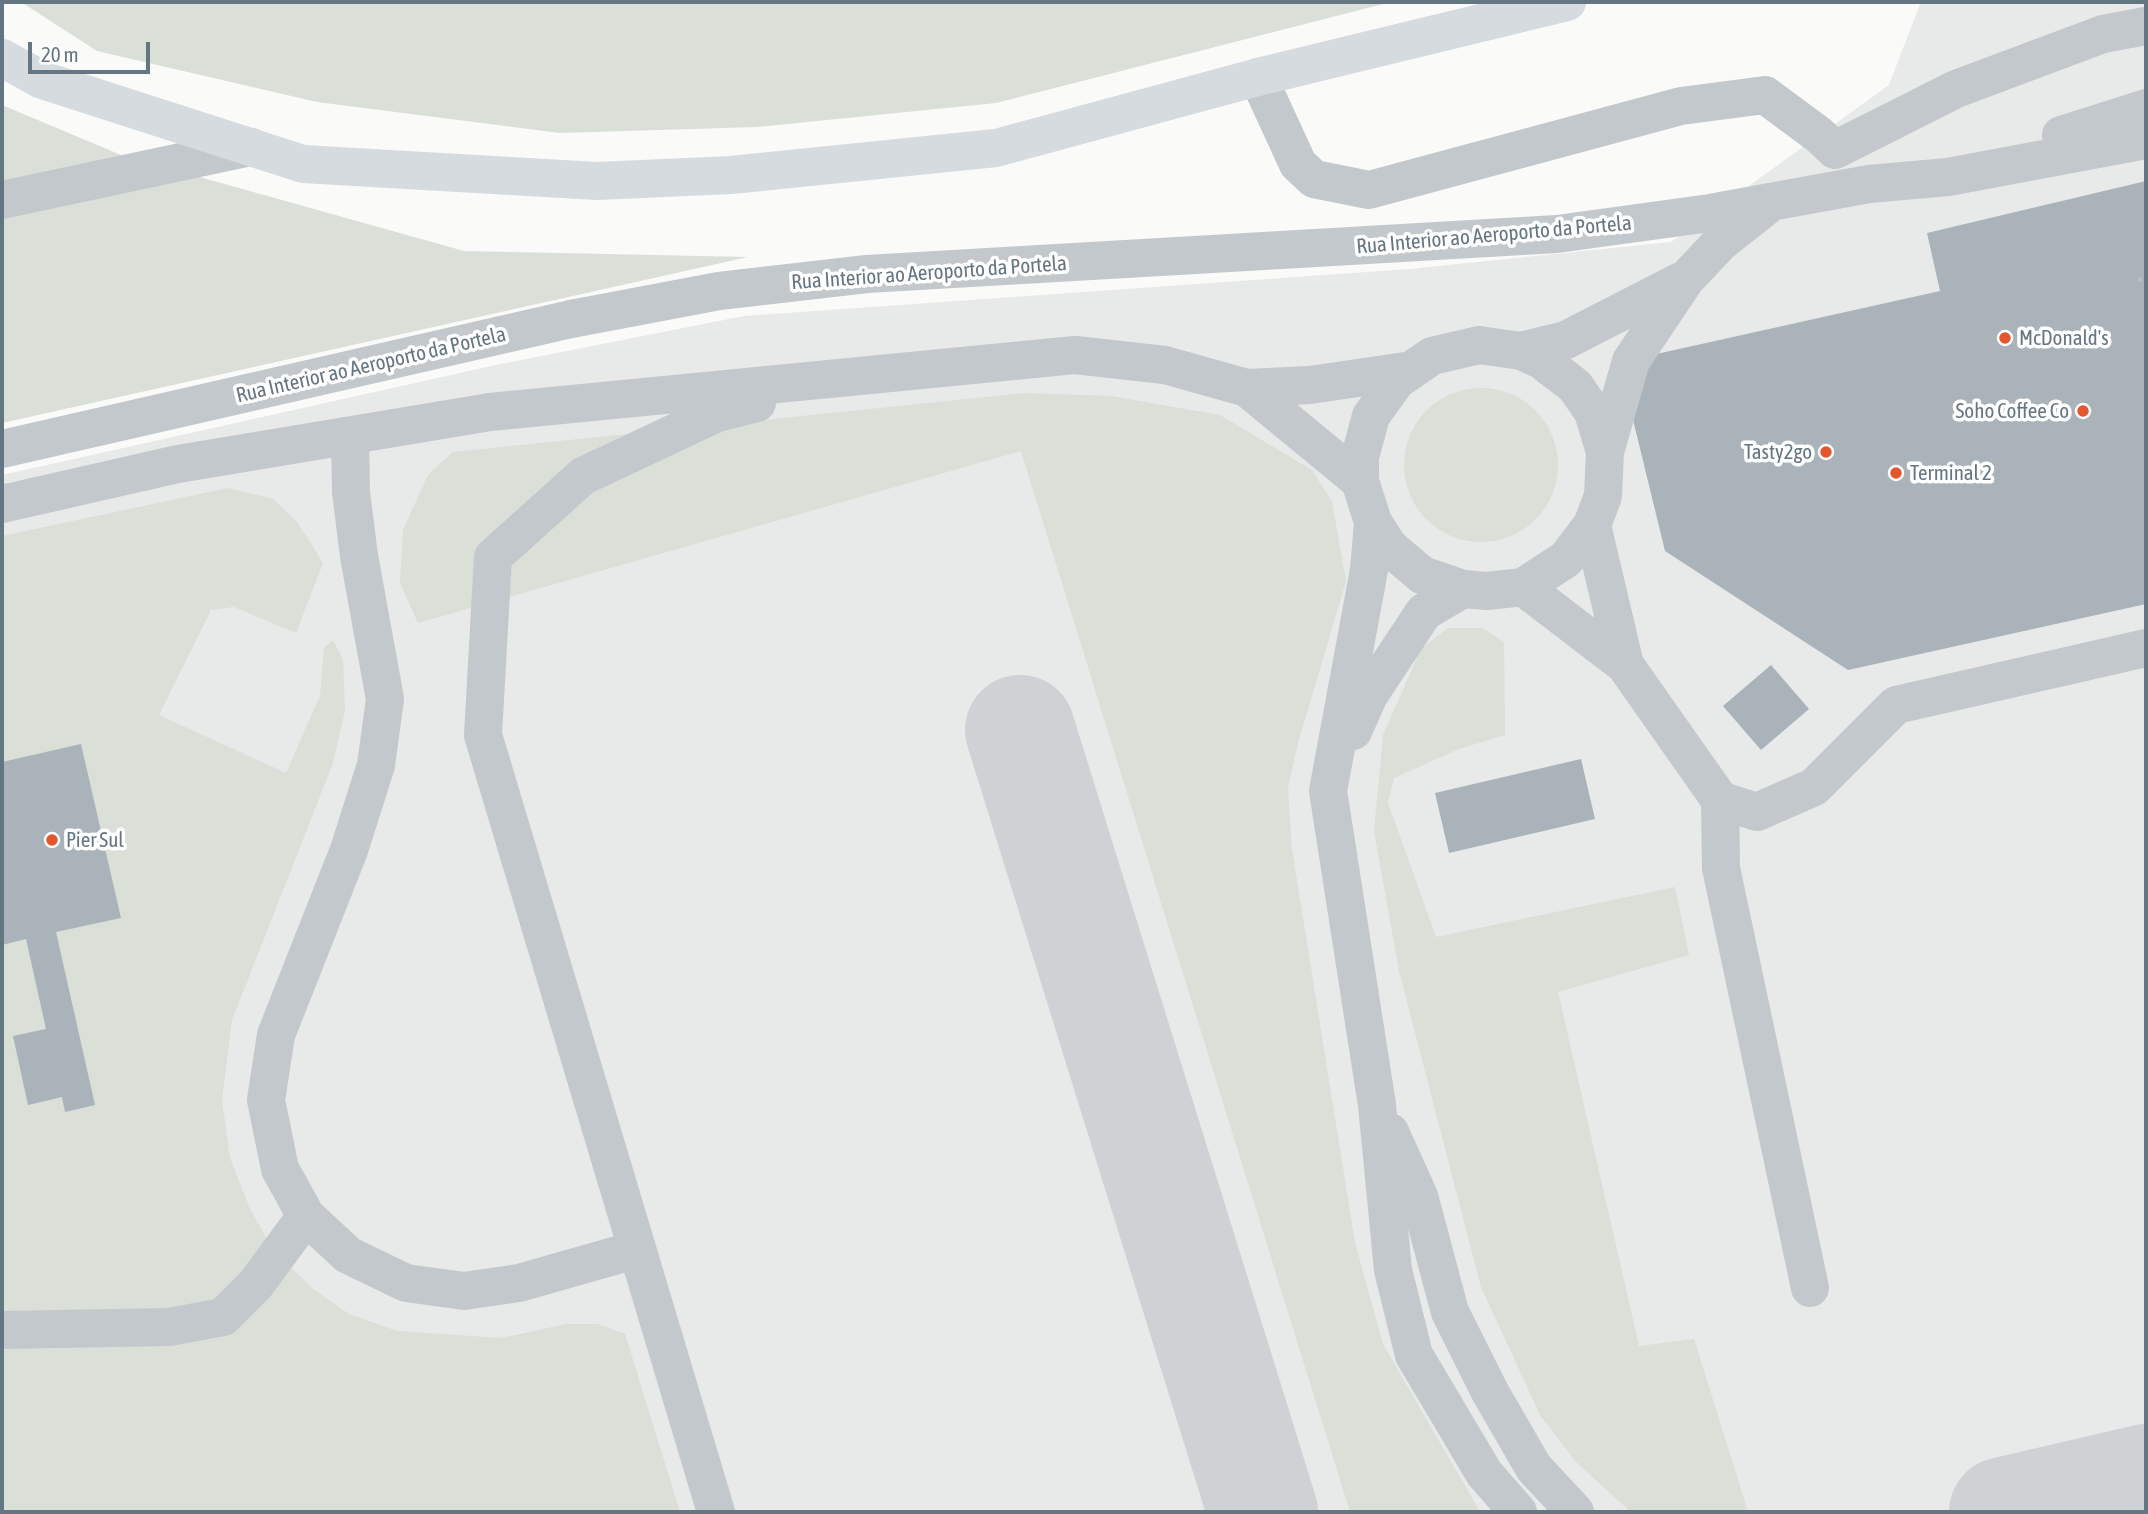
<!DOCTYPE html>
<style>
body{margin:0}
#map{position:relative;width:2148px;height:1514px;overflow:hidden;background:#fafaf8;font-family:"Asap Condensed",sans-serif}
canvas{display:block}
.frame{position:absolute;inset:0;border:4px solid #657683;pointer-events:none}
.scale{position:absolute;left:28px;top:42px;width:122px;height:32px;box-sizing:border-box;border:4px solid #657683;border-top:0;padding-left:9px;font-size:21px;line-height:24px;white-space:nowrap;color:#657683;-webkit-text-stroke:5px #fff;paint-order:stroke}
</style>
<div id="map">
<canvas width="2148" height="1514"></canvas>
<div class="frame"></div>
<div class="scale">20 m</div>
</div>
<script>
const ctx = document.querySelector('canvas').getContext('2d');
ctx.lineJoin = 'round';
function fillPath(path, color) { ctx.fillStyle = color; ctx.fill(path, 'evenodd'); }
const toPath = rows => new Path2D(rows.map(r => 'M' + r).join(''));
function strokePath(path, color, width, dash) { ctx.strokeStyle = color; ctx.lineWidth = width; ctx.lineCap = dash ? 'butt' : 'round'; ctx.setLineDash(dash || []); ctx.stroke(path); }
function label(font, color, halo, rows, align = 'center') {
  ctx.font = font + ' "Asap Condensed",sans-serif'; ctx.lineWidth = 7; ctx.setLineDash([]); ctx.textBaseline = 'middle'; ctx.strokeStyle = halo; ctx.fillStyle = color; for (const [text, x, y, turn = 0] of rows) {
    ctx.save(); ctx.translate(x, y); ctx.rotate((+turn || 0) * Math.PI / 180); ctx.textAlign = isNaN(turn) ? turn : align; if (halo) ctx.strokeText(text, 0, 0); ctx.fillText(text, 0, 0); ctx.restore();
  }
}
fillPath(toPath([
 [1938,2,2146,2,2146,1512,2,1512,2,475,496,365,744,316,1409,269,1671,242,1889,85,1920,4]
]), '#e8e9e9');
fillPath(toPath([
 [21,2,1391,2,996,103,757,127,560,133,317,102,97,51],
 [2,105,121,155,464,251,748,257,2,423],
 '1404 465a77 77 0 1 1 154 0a77 77 0 1 1-154 0Z',
 [1025,393,1111,396,1220,415,1312,470,1332,502,1346,581,1298,743,1288,788,1292,849,1355,1243,1383,1344,1480,1512,1350,1512,1021,451,418,623,400,583,403,530,428,475,453,452],
 [228,488,273,499,297,522,323,563,296,633,234,607,211,610,159,715,286,773,320,696,324,648,333,640,343,660,345,711,333,763,232,1020,222,1100,230,1158,250,1209,273,1250,312,1288,349,1314,397,1331,502,1338,566,1324,598,1324,625,1334,680,1512,2,1512,2,536],
 [1448,628,1482,628,1504,642,1505,735,1459,749,1394,778,1388,803,1436,937,1675,887,1689,955,1558,992,1639,1346,1694,1339,1748,1512,1631,1512,1576,1462,1540,1415,1481,1287,1399,971,1374,831,1383,735,1421,649]
]), '#dadfd7');
strokePath(toPath([
 [1020,730,1263,1512],
 [2004,1512,2146,1479]
]), '#ced2d4', 110);
fillPath(toPath([
 [2146,181,2146,604,1848,670,1665,551,1627,395,1652,355,1940,291,1927,233],
 [1771,665,1809,709,1761,750,1723,706],
 [81,744,121,918,56,932,95,1105,65,1112,62,1097,28,1105,13,1036,46,1029,26,939,2,945,2,762],
 [1581,759,1595,819,1449,853,1435,793]
]), '#aab3b9');
strokePath(toPath([
 [2138,280,2146,278]
]), '#bbbfc2', 4.5, [3.5, 3.5]);
strokePath(toPath([
 [1258,77,1298,164,1314,179,1369,190,1681,106,1765,95,1819,135,1835,150,1956,89,2103,34,2146,26],
 [2061,135,2146,108],
 [2,200,251,147],
 [1521,351,1566,340,1681,281],
 [1247,388,1360,481],
 [350,438,351,492,359,556,385,699,376,765,349,850,276,1035,266,1100,280,1169,306,1216,348,1255,406,1283,464,1291,519,1283,635,1250],
 [2,449,571,319,719,291,867,274,1557,234,1710,213,1869,184,1948,177,2146,140],
 [1605,452,1631,361,1686,279,1721,242,1769,204],
 [2,504,178,464,490,412,1075,355,1165,365,1247,388,1310,385,1412,370],
 [1373,522,1369,570,1328,791,1377,1105,1393,1270,1414,1355,1484,1473,1518,1512],
 [1592,525,1625,665],
 [1523,587,1625,665,1720,800,1721,868,1810,1288],
 [1353,731,1369,695,1424,612,1463,589,1487,591,1523,587,1566,559,1592,525,1603,496,1605,452,1593,412,1575,386,1541,360,1521,351,1479,345,1432,356,1397,380,1371,416,1360,457,1360,481,1373,522,1389,547,1422,575,1463,589],
 [1720,800,1757,812,1814,787,1896,705,2146,648],
 [1390,1132,1419,1196,1450,1312,1490,1392,1534,1468,1575,1512],
 [2,1330,169,1327,223,1317,256,1284,306,1216],
 [716,1512,483,735,493,557,583,476,717,413,757,403]
]), '#c3c8cc', 38);
strokePath(toPath([
 [2,58,42,80,303,164,597,181,731,175,996,148,1258,77,1567,2]
]), '#d6dbdf', 38);
for (const [x, y, r, color] of [
 [2005,338,7,"#e4572e"],
 [2083,411,7,"#e4572e"],
 [1826,452,7,"#e4572e"],
 [1896,473,7,"#e4572e"],
 [52,840,7,"#e4572e"]
]) { const dot = new Path2D(); dot.arc(x, y, r, 0, 2 * Math.PI); ctx.fillStyle = color; ctx.fill(dot); strokePath(dot, '#fff', 2.5); }
label('21px', '#657683', '#fff', [
 ["Rua Interior ao Aeroporto da Portela",1494,235,-5],
 ["Rua Interior ao Aeroporto da Portela",929,273,-4],
 ["Rua Interior ao Aeroporto da Portela",371,365,-13]
]);
label('21px', '#657683', '#fff', [
 ["McDonald's",2019,338],
 ["Soho Coffee Co",2069,411,"right"],
 ["Tasty2go",1812,452,"right"],
 ["Terminal 2",1910,473],
 ["Pier Sul",66,840]
], 'left');
</script>
